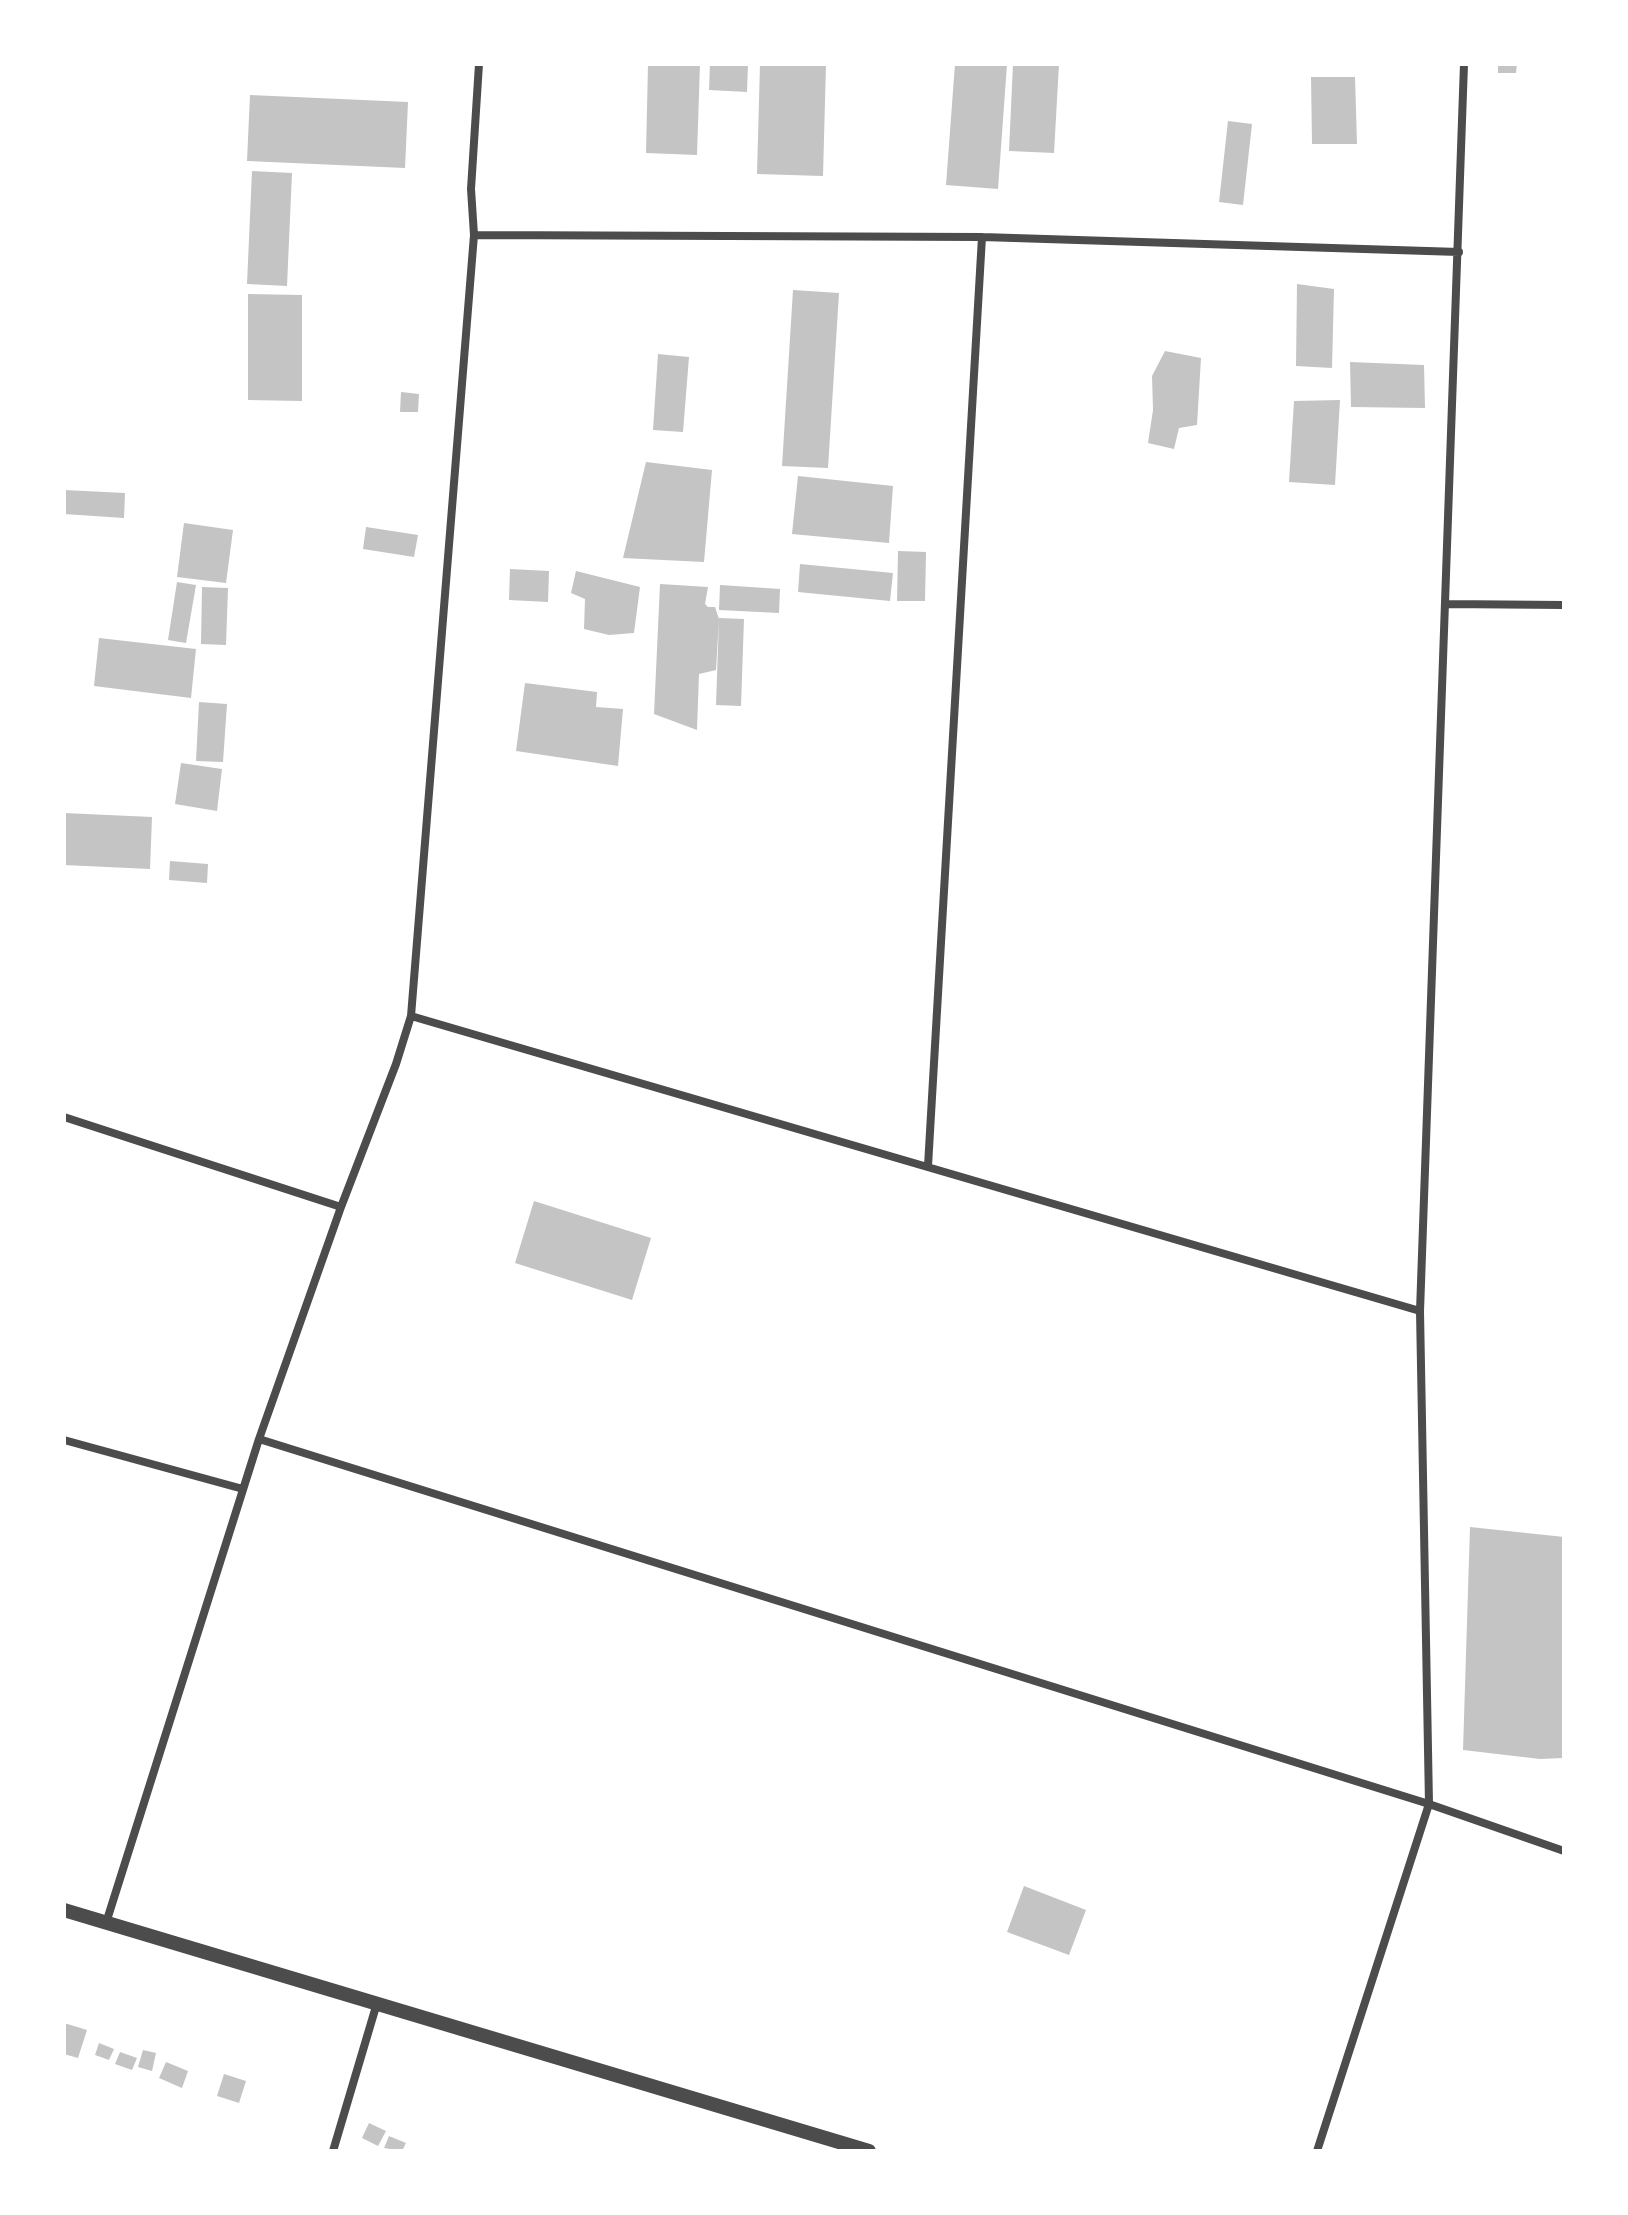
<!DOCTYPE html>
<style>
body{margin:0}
#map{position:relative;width:1628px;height:2215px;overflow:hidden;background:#fff;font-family:Montserrat,sans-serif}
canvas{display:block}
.frame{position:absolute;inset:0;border:66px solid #fff;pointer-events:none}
</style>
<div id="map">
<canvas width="1628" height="2215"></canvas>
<div class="frame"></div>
</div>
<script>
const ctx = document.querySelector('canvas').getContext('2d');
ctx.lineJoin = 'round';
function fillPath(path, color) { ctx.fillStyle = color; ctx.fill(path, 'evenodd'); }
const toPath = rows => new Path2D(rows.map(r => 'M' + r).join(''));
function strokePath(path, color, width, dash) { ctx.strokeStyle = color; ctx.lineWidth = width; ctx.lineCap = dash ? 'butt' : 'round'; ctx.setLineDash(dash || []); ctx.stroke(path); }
fillPath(toPath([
 [648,64,700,64,697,155,646,153],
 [710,64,748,64,747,92,709,90],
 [760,64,826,64,823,176,757,174],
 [955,64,1007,64,998,189,946,185],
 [1013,64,1059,64,1054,153,1009,151],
 [1498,64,1517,64,1516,73,1498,73],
 [1311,77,1355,77,1357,144,1312,144],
 [250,95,408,102,405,168,247,161],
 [1228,121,1252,124,1243,205,1219,202],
 [252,171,292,173,287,286,247,284],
 [1297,284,1334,289,1332,368,1296,366],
 [793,290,839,293,828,468,782,466],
 [248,294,302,295,302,401,248,400],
 [1165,351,1201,358,1197,425,1179,428,1174,449,1148,443,1153,410,1152,376],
 [658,354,689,357,683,432,653,430],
 [1350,362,1424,365,1425,408,1351,407],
 [401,392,419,394,418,412,400,412],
 [1340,400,1335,485,1289,482,1294,401],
 [646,462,712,470,704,562,623,558],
 [798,476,893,486,889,543,792,534],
 [64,490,125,493,124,518,64,514],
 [184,523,233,530,226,583,177,577],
 [366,527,418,535,414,557,363,549],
 [898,551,926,552,925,601,897,601],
 [800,564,893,573,890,601,798,592],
 [510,569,549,571,548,602,509,600],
 [576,571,640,587,634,633,609,635,584,629,585,599,571,593],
 [177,582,196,585,186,643,168,640],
 [660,584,708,587,705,604,708,607,715,607,719,619,716,670,699,674,697,730,654,714],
 [720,585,780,589,779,613,719,610],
 [202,587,228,588,226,645,201,644],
 [719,618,744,619,741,706,716,705],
 [99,638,196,649,191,698,94,686],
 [525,683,597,692,596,707,623,709,618,766,516,751],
 [199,702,227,704,223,762,196,761],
 [181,763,222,769,217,811,175,804],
 [64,813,152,817,150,869,64,865],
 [170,861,208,864,207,883,169,880],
 [534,1201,651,1238,632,1300,515,1263],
 [1470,1527,1564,1537,1564,1758,1540,1759,1463,1750],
 [1024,1886,1086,1910,1069,1955,1007,1932],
 [64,2023,87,2030,78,2058,64,2054],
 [99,2043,114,2049,109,2060,95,2055],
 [143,2050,156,2053,152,2071,138,2067],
 [120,2052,137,2058,132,2070,115,2064],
 [166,2062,188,2071,182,2088,159,2078],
 [224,2074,246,2081,239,2103,217,2096],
 [369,2123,386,2131,378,2146,362,2138],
 [389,2136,406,2143,402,2151,384,2148]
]), '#c4c4c4');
strokePath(toPath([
 [474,235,982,237,1459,252],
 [1445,604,1564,605],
 [411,1016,1420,1311],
 [64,1117,341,1207],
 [928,1166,982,237],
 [259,1439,1429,1804,1564,1851],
 [64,1440,243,1489],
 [106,1923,259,1439,341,1207,396,1064,411,1016,474,235,471,189,479,64],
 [333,2151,377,2003],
 [1317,2151,1429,1804,1420,1311,1464,64]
]), '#4c4c4c', 8);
strokePath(toPath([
 [64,1910,869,2151]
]), '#4c4c4c', 14);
</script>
